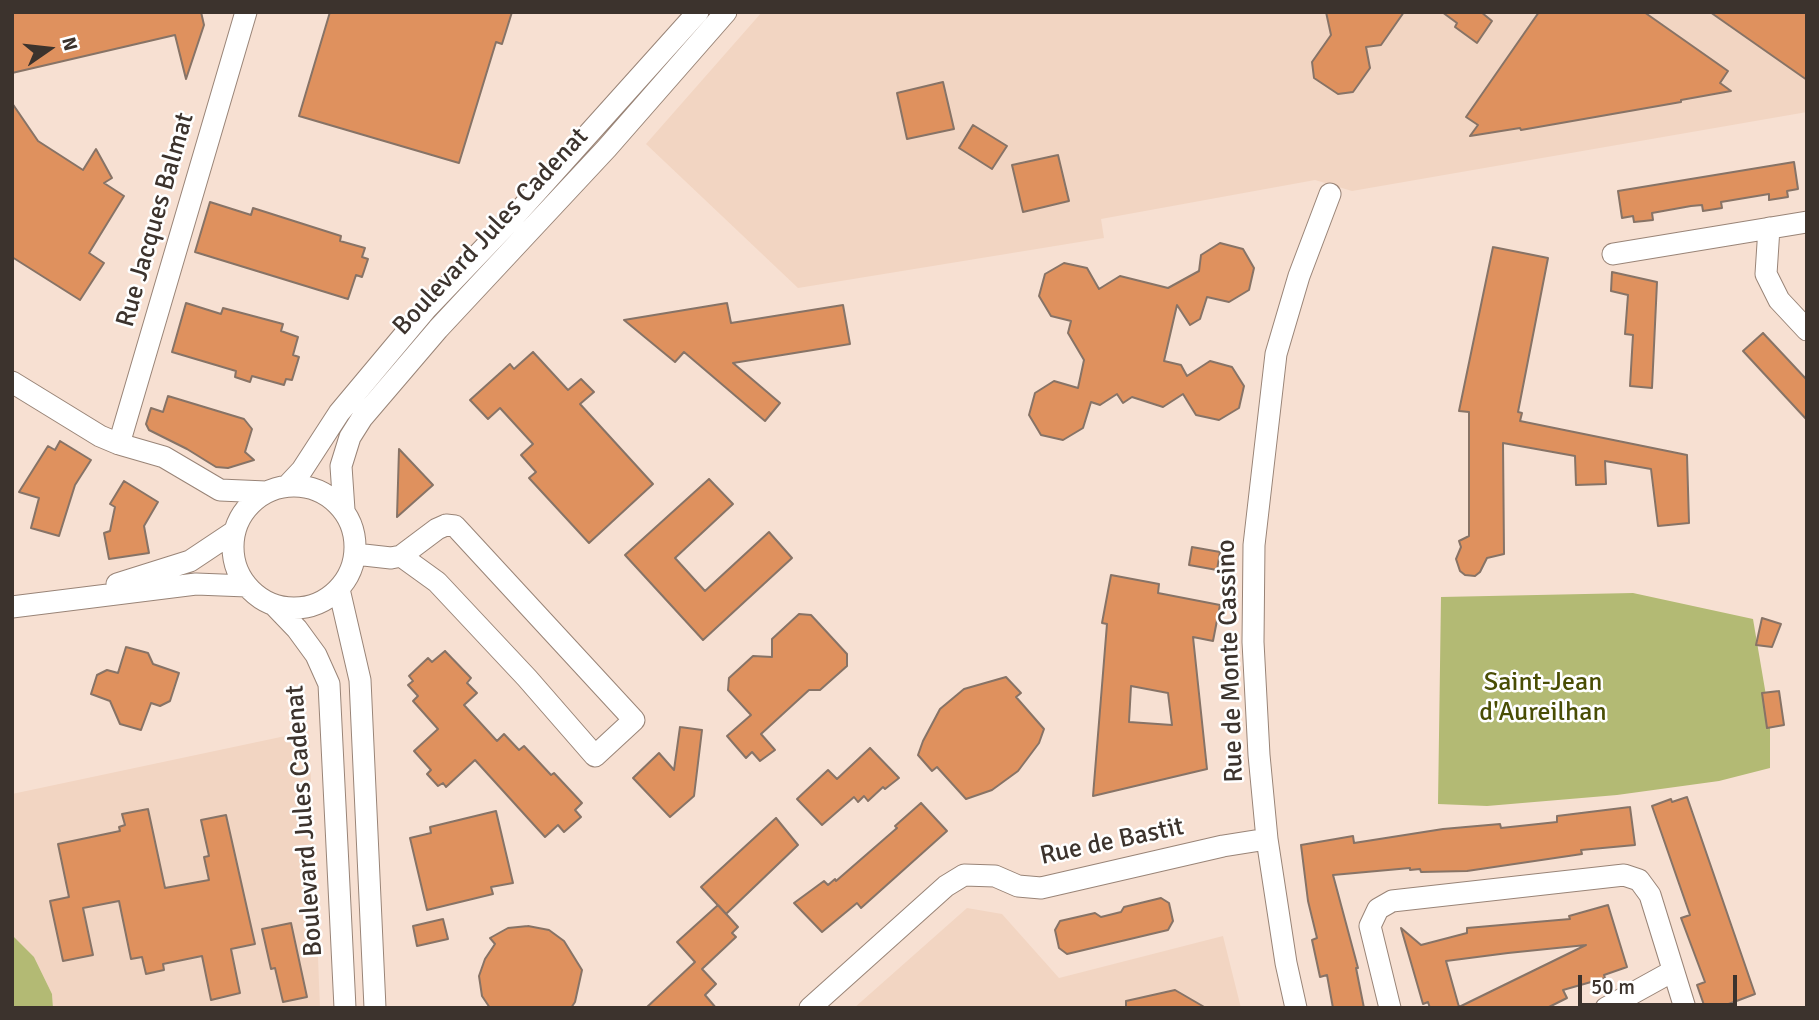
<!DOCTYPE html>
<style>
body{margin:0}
#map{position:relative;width:1819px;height:1020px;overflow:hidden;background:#f7e0d2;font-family:Signika,sans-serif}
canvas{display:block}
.frame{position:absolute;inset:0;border:14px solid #3c332d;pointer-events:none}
.north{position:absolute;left:14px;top:14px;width:70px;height:70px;-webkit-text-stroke:5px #fff;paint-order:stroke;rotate:76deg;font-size:19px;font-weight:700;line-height:28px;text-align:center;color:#3c332d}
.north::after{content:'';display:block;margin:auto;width:24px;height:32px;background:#3c332d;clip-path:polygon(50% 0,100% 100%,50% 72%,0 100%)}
.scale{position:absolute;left:1578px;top:975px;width:159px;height:32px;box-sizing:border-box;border:4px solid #3c332d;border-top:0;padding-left:9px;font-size:21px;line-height:24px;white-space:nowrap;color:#3c332d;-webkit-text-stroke:5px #fff;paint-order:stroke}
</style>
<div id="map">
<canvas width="1819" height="1020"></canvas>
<div class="frame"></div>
<div class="north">N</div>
<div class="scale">50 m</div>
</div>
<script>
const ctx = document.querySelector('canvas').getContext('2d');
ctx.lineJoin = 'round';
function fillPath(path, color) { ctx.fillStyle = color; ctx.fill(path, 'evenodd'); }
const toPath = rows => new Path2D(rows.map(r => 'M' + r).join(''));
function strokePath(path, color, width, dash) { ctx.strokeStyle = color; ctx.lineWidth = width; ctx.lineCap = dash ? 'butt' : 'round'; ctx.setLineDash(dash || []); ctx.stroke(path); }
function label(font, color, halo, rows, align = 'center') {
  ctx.font = font + ' Signika,sans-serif'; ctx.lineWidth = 5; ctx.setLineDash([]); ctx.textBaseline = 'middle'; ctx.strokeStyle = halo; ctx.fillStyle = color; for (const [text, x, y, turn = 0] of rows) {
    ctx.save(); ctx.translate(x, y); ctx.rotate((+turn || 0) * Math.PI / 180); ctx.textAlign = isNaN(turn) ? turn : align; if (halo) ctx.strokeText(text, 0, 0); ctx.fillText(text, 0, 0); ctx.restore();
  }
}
fillPath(toPath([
 [762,12,1807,12,1807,112,1352,191,1315,180,1101,219,1104,238,798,288,646,144],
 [309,731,320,1008,53,1008,52,994,34,957,14,937,12,932,12,794],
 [967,908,1002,914,1059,978,1223,936,1241,1008,854,1008]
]), '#f2d5c2');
fillPath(toPath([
 [1633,593,1753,619,1770,719,1770,768,1719,781,1617,795,1487,806,1438,804,1441,597],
 [12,932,14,937,34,957,52,994,53,1008,12,1008]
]), '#b3ba74');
const building = toPath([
 [12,12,201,12,204,25,186,79,175,35,12,73,12,12],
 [330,12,512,12,502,44,496,42,459,163,299,116,330,12],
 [1326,12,1404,12,1381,45,1366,47,1370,68,1353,92,1338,94,1314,78,1312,62,1331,35,1326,12],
 [1442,12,1481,12,1492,21,1477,43,1455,27,1457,23,1442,12],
 [1539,12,1644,12,1728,71,1720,83,1731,91,1681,100,1681,102,1521,130,1520,128,1470,136,1478,125,1466,117,1539,12],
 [1710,12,1807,12,1807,80,1710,12],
 [943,82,954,129,907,139,897,93,943,82],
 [12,103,38,141,83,170,96,149,112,178,104,183,124,196,89,253,104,263,80,300,12,257,12,103],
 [973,125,1007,146,992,169,959,148,973,125],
 [1058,155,1069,201,1023,212,1012,165,1058,155],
 [1794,162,1798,189,1787,191,1788,197,1769,200,1769,194,1721,202,1722,208,1703,211,1702,205,1691,206,1652,213,1653,220,1644,221,1634,222,1633,216,1622,218,1618,191,1794,162],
 [210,202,251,215,253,208,341,236,340,241,365,248,362,257,368,259,362,277,356,275,348,299,195,252,210,202],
 [1220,243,1243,249,1254,268,1249,290,1229,302,1207,297,1200,319,1190,325,1177,305,1164,361,1181,365,1187,376,1210,361,1232,367,1244,386,1239,408,1219,420,1196,415,1183,394,1163,407,1132,397,1123,403,1117,394,1100,405,1091,402,1083,428,1063,440,1041,435,1029,415,1035,393,1054,381,1078,388,1084,360,1068,333,1071,321,1051,316,1039,296,1045,274,1064,263,1087,268,1099,289,1120,276,1168,288,1199,271,1201,255,1220,243],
 [1493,247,1548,258,1518,412,1522,413,1520,421,1687,455,1689,523,1658,526,1651,469,1605,461,1606,484,1576,485,1575,456,1503,443,1504,554,1487,558,1480,572,1475,576,1465,575,1460,571,1456,559,1461,547,1459,541,1469,536,1469,412,1459,411,1493,247],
 [1612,272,1657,282,1652,388,1630,386,1633,335,1625,334,1628,295,1611,291,1612,272],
 [186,303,221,314,223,308,283,324,281,331,298,337,293,355,299,357,292,380,286,379,284,385,252,376,250,382,235,377,236,371,172,352,186,303],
 [727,303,731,323,843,305,850,344,733,363,780,403,765,421,684,352,675,362,624,320,727,303],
 [1763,333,1807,380,1807,420,1743,351,1763,333],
 [533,352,568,390,581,379,594,392,580,404,653,484,589,543,529,478,536,472,521,455,533,444,500,408,488,419,470,400,510,364,514,369,533,352],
 [168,396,244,419,252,429,245,452,254,460,228,468,216,467,187,449,149,430,146,424,151,408,163,412,168,396],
 [60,441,91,460,75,485,59,536,31,528,39,498,19,492,48,446,55,450,60,441],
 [399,449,433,485,397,517,399,449],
 [709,479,733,504,675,558,705,591,769,532,792,558,703,640,625,555,709,479],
 [124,481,158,502,144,526,149,553,109,559,104,533,110,531,115,507,110,504,124,481],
 [1192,547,1220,552,1217,570,1189,565,1192,547],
 [1111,575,1159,584,1158,593,1220,605,1213,641,1193,637,1207,769,1093,796,1107,624,1102,623,1111,575],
 [1131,686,1168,693,1172,725,1129,722,1131,686],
 [799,614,811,615,847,654,847,666,820,690,809,690,761,734,775,750,760,761,752,752,746,758,727,736,751,715,728,690,729,678,753,656,772,657,772,639,799,614],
 [1762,618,1781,624,1772,647,1756,645,1762,618],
 [126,647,148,653,153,664,179,673,170,701,160,706,151,703,141,730,120,724,110,701,91,694,97,675,107,670,118,673,126,647],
 [445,651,471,678,467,683,477,693,464,705,497,741,504,734,519,750,524,746,551,775,554,773,582,803,575,810,581,817,564,832,558,825,545,837,475,760,446,787,443,783,438,786,427,774,431,770,414,751,438,729,413,701,418,696,408,685,413,681,409,676,428,658,432,662,445,651],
 [1006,677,1021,693,1016,697,1044,729,1039,743,1018,771,992,790,966,799,937,767,932,771,918,755,923,741,940,709,964,689,1006,677],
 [1779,691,1784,725,1767,728,1762,693,1779,691],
 [680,727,702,730,694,796,670,817,633,778,659,753,674,770,680,727],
 [870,748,899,778,885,789,883,787,868,801,864,796,858,802,854,797,822,825,797,799,828,770,837,779,870,748],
 [1687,797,1755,994,1718,1008,1705,1008,1697,985,1705,982,1681,918,1690,915,1652,806,1671,799,1672,802,1687,797],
 [921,803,947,831,861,908,857,903,822,932,794,903,824,881,828,885,835,879,836,881,897,828,895,826,921,803],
 [1630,807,1635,845,1581,850,1582,854,1467,871,1421,872,1420,869,1410,870,1410,868,1333,875,1358,968,1356,968,1364,1008,1333,1008,1327,975,1320,977,1312,940,1317,938,1308,901,1301,845,1353,836,1354,843,1443,829,1500,824,1501,828,1557,822,1557,816,1630,807],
 [148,809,165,888,209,880,204,857,209,856,201,820,226,815,255,944,231,949,240,993,211,1000,202,956,163,964,164,970,146,974,142,957,131,959,119,901,83,908,93,955,63,961,50,901,69,897,58,844,120,831,119,827,125,825,122,814,148,809],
 [496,811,513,883,491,887,493,894,427,910,410,838,431,833,430,827,496,811],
 [776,818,798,845,726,914,701,887,776,818],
 [1161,898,1169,903,1173,921,1168,930,1067,954,1059,948,1055,930,1060,921,1095,913,1101,917,1121,912,1124,907,1161,898],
 [718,905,738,927,732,933,736,937,702,969,716,984,705,995,716,1008,646,1008,695,962,677,942,718,905],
 [1608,905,1627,967,1604,975,1605,978,1563,990,1567,998,1547,1008,1430,1008,1428,1002,1423,1004,1401,928,1421,945,1467,933,1467,928,1570,919,1569,916,1608,905],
 [1586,945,1459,1007,1446,961,1508,953,1586,945],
 [443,919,448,939,417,946,413,926,443,919],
 [291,923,307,997,283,1002,275,968,271,969,262,929,291,923],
 [528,926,549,930,564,941,582,970,575,1002,571,1008,490,1008,482,996,479,976,485,959,495,944,490,938,508,928,528,926],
 [1175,990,1206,1008,1126,1008,1126,1001,1175,990]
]);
fillPath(building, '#df915e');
strokePath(building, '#877366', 2);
const minor = toPath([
 [1769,228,1766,274,1779,300,1807,330],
 [1613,254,1807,222],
 [12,382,100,436,119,444,164,457,220,490,266,492],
 [119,444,246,12],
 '233 547a61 61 0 1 1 122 0a61 61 0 1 1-122 0Z',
 [287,486,302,470,339,413,426,309,512,219,698,12],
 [344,510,341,466,350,437,362,418,438,329,607,148,726,12],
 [446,525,455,526,634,720,595,756,527,678,437,582,401,556,437,529,446,525],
 [355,554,391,558,401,556],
 [117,584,190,561,235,531],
 [339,589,360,680,375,1008],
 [274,605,297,629,316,655,329,684,345,1008],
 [12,607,196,584,247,586],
 [810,1008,946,886,964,875,995,876,1018,886,1041,888,1223,846,1267,839],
 [1296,1008,1286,963,1267,839,1259,755,1253,642,1254,545,1276,354,1299,276,1330,194],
 [1390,1008,1370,926,1378,909,1392,901,1624,875,1639,880,1650,895,1685,1008],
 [1606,1008,1673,971]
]);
strokePath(minor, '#998477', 23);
strokePath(minor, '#fff', 21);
label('26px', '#3c332d', '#fff', [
 ["Rue Jacques Balmat",156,220,-74],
 ["Boulevard Jules Cadenat",491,232,-47],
 ["Rue de Monte Cassino",1231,661,-92],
 ["Boulevard Jules Cadenat",305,821,-94],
 ["Rue de Bastit",1112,842,-12]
]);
label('26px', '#494d04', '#fff', [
 ["Saint-Jean",1543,683],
 ["d'Aureilhan",1543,713]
]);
</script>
